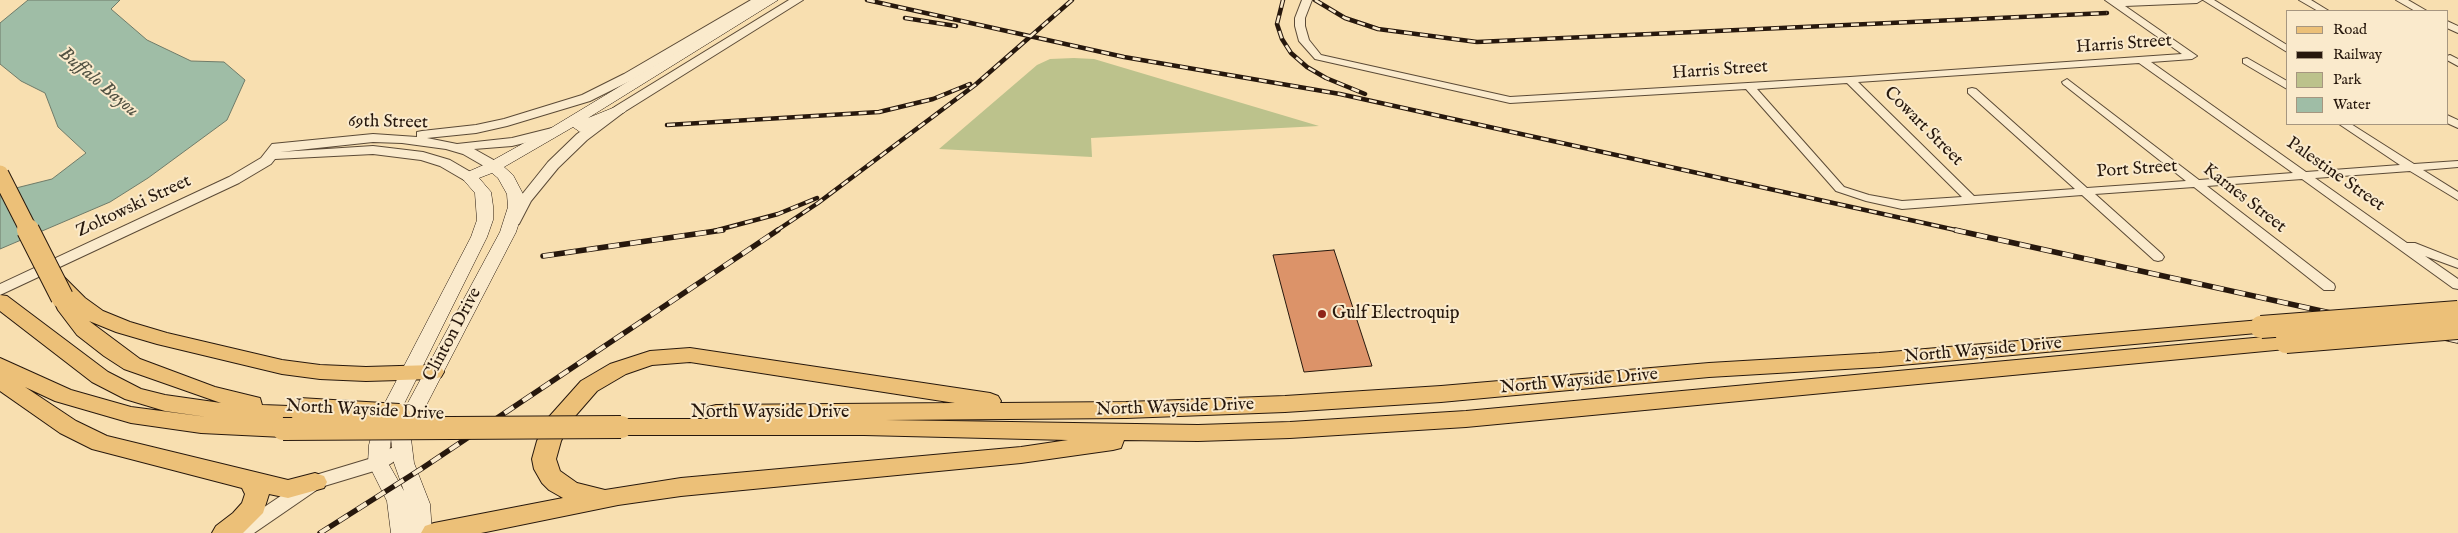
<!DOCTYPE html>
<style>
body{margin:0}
#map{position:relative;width:2458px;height:533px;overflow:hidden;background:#f8dfb0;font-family:"IM FELL English",serif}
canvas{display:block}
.legend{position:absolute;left:2286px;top:10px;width:162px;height:115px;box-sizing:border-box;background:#faeacc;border:1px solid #a69680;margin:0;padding:6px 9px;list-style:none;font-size:15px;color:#27180d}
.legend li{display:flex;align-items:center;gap:10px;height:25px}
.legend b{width:25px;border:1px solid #a69680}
</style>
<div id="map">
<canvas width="2458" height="533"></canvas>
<ul class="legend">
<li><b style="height:6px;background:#ecc078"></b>Road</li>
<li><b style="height:6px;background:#27180d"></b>Railway</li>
<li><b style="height:14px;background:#bcc28c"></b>Park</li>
<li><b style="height:14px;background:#9fbda6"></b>Water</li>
</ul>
</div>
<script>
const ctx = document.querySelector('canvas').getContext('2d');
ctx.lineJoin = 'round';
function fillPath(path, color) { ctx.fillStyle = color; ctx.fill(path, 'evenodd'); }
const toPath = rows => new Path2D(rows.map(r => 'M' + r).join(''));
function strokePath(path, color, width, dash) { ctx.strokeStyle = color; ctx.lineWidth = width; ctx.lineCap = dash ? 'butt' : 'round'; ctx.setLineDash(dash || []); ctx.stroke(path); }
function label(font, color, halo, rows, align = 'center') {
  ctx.font = font + ' "IM FELL English",serif'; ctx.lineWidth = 4; ctx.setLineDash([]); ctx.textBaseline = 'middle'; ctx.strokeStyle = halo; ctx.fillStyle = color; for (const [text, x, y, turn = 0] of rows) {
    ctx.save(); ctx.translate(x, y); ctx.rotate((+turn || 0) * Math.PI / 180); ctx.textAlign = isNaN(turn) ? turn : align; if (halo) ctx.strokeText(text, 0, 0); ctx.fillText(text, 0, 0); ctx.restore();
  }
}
fillPath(toPath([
 [1074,58,1094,59,1319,126,1091,138,1092,157,939,149,1037,65,1050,59]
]), '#bcc28c');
const water = toPath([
 [28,0,120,0,111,9,147,40,191,61,224,62,245,80,227,120,148,178,110,202,0,249,0,192,52,179,86,153,58,127,45,93,21,81,0,64,0,23,28,0]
]);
fillPath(water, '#9fbda6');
strokePath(water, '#6f7b69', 1);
const building = toPath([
 [1334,250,1372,366,1304,372,1273,255,1334,250]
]);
fillPath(building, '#dc9369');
strokePath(building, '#27180d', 1);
const minor = toPath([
 [1302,0,1312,0,1305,18,1305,26,1309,40,1321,55,1510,97,1850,77,2182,54,2105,0,2202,0,2197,3,2125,6,2197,56,2192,59,2151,62,2306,172,2400,165,2339,124,2351,124,2414,164,2458,161,2458,167,2423,170,2458,192,2458,200,2410,171,2315,178,2407,243,2415,243,2458,260,2458,268,2425,256,2458,279,2458,289,2453,288,2302,179,2207,186,2334,284,2335,287,2334,290,2324,290,2194,187,2095,194,2162,254,2164,257,2162,260,2158,261,2154,260,2082,195,1902,209,1866,201,1836,191,1746,89,1510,103,1315,59,1299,41,1295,26,1295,18,1302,0],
 [2139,63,2293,173,2199,180,2067,79,2062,82,2063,84,2186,181,2087,188,1976,89,1972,88,1968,89,1968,93,2075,189,1974,196,1858,82,2139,63],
 [1847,83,1962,197,1902,201,1869,195,1844,187,1757,89,1847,83],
 [2203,0,2214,0,2287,45,2287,52,2203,0],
 [2299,0,2311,0,2329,11,2318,11,2299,0],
 [2396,0,2408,0,2427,11,2415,11,2396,0],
 [2447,21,2458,26,2458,33,2447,28,2447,21],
 [2450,55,2458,59,2458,66,2447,60,2447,56,2450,55],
 [2247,58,2287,81,2287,89,2243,63,2243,59,2247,58],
 [2447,115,2458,120,2458,128,2447,123,2447,115]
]);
const tertiary = toPath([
 [751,0,765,0,632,80,590,101,507,126,476,133,427,138,457,144,512,138,552,128,558,132,557,135,512,146,474,149,499,163,501,166,499,169,489,169,463,154,446,149,402,143,373,142,280,152,373,146,423,152,450,160,474,174,476,177,474,180,464,180,440,166,421,160,373,154,275,159,271,164,239,183,0,295,0,284,229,177,261,158,272,144,373,134,417,137,417,132,422,131,476,125,504,119,582,95,624,74,751,0],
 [789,0,803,0,624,112,587,140,558,168,531,201,519,224,509,224,507,221,520,197,548,162,577,134,616,106,789,0],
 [401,443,407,445,410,449,407,453,384,468,321,487,254,533,231,533,233,528,309,477,372,458,401,443]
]);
const secondary = toPath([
 [763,0,778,0,588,118,620,105,625,106,627,109,625,112,585,130,580,132,573,127,504,167,513,175,523,194,524,207,516,232,416,425,411,439,414,463,430,504,432,533,391,533,387,501,368,463,369,445,375,422,471,237,477,220,475,193,461,177,463,174,488,163,551,128,763,0],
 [492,173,498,178,507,194,508,207,500,232,396,425,391,438,395,422,487,237,493,220,493,206,491,192,479,178,492,173],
 [391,439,394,463,404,491,388,463,391,439]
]);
const primary = toPath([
 [55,273,62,275,85,298,103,311,130,322,167,333,282,360,320,365,366,367,433,365,441,367,444,372,441,377,433,379,366,381,320,379,282,374,157,344,116,332,89,321,140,359,215,387,260,398,262,405,316,407,324,409,327,415,324,421,316,423,286,422,291,423,295,429,291,435,283,437,201,433,131,423,55,401,25,387,76,421,107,436,288,480,315,473,324,476,327,482,324,488,288,498,269,494,263,513,243,533,212,533,216,526,233,513,242,503,245,494,242,488,92,449,60,433,0,391,0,358,71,390,131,407,207,417,165,411,125,399,92,382,0,311,0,295,7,296,108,372,141,389,165,395,221,403,124,369,104,356,77,335,58,310,53,299,58,294,45,279,48,275,55,273],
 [2261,320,2268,322,2272,327,2268,332,1879,367,1709,377,1441,402,1285,412,1126,418,886,420,1198,425,1290,422,1466,411,2286,335,2294,337,2297,342,2294,347,2286,349,1466,427,1290,438,1198,441,1124,440,1121,448,1113,450,1021,463,681,496,618,505,481,533,421,533,425,526,434,523,563,498,549,490,542,483,534,469,532,459,537,441,548,418,581,381,610,364,650,351,690,348,990,393,998,396,1001,401,1000,403,1126,402,1285,396,1441,386,1709,363,1879,353,2261,320],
 [690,362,955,403,716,405,708,407,705,413,709,419,621,419,613,421,609,427,613,433,621,435,864,435,1068,440,1021,447,681,478,605,490,577,483,560,471,556,459,561,441,570,422,597,391,626,374,652,365,690,362]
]);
strokePath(minor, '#5b4a36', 2);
strokePath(tertiary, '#5b4a36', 2);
strokePath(secondary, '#27180d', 1);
strokePath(primary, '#27180d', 2);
fillPath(minor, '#faeacc');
fillPath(tertiary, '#faeacc');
fillPath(secondary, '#faeacc');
fillPath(primary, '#ecc078');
const railFar1 = toPath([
 [867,0,1124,57,1340,94,1960,231],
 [1283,0,1277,24,1282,39,1291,53,1307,67,1326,78,1365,94],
 [1315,0,1345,18,1378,29,1477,42,2107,13],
 [905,18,956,26],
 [667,125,879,112,933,99,970,84],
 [714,231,778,214,817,198],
 [776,231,818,203,975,85,1072,0]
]);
const rail = toPath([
 [1955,230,2458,341],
 [543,256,723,230],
 [320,533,421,469,778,230]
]);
strokePath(railFar1, '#27180d', 4.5);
strokePath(rail, '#27180d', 5.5);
strokePath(railFar1, '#faeacc', 2.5, [8]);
strokePath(rail, '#faeacc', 4, [11]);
const primaryBridgeFar1 = toPath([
 [0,174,29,231]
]);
const primaryBridge = toPath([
 [28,230,62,297],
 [2261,327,2458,312],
 [2286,342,2458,328],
 [299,409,399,415],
 [283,429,621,427]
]);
strokePath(primaryBridgeFar1, '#27180d', 19, []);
strokePath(primaryBridge, '#27180d', 24, []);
strokePath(primaryBridgeFar1, '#ecc078', 17);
strokePath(primaryBridge, '#ecc078', 22);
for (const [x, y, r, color] of [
 [1322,314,5,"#8f2418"]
]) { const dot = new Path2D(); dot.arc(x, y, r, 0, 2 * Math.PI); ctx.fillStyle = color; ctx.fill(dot); strokePath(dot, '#faeacc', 2); }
label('18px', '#27180d', '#faeacc', [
 ["Harris Street",2124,45,-4],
 ["Harris Street",1720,71,-4],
 ["69th Street",388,123,1],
 ["Cowart Street",1923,127,45],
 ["Port Street",2137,170,-4],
 ["Palestine Street",2335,175,35],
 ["Karnes Street",2244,199,38],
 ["Zoltowski Street",134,207,-25],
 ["Clinton Drive",453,335,-62],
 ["North Wayside Drive",1983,351,-5],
 ["North Wayside Drive",1579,382,-5],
 ["North Wayside Drive",1175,408,-2],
 ["North Wayside Drive",365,411,3],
 ["North Wayside Drive",770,413]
]);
label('18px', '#27180d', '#faeacc', [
 ["Gulf Electroquip",1332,314]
], 'left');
label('italic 19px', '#515243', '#faeacc', [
 ["Buffalo Bayou",98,83,40]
]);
</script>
